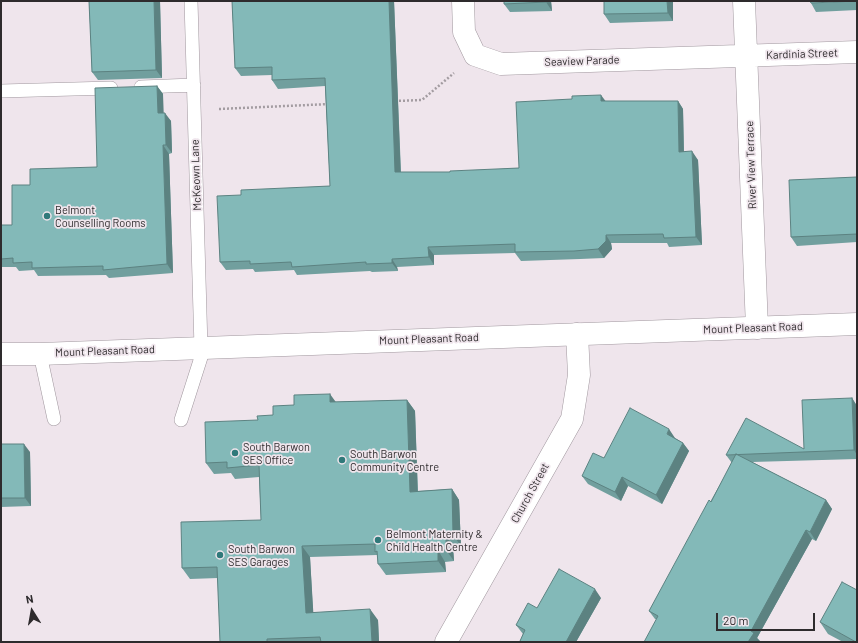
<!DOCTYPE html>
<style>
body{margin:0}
#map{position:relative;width:858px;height:643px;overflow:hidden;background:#efe5ec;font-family:Barlow,sans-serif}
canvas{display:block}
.frame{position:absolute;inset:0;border:2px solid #2e2b2d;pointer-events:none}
.north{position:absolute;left:12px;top:591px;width:40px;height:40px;-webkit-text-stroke:3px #efe5ec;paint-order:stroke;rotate:349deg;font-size:11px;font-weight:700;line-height:16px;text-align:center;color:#2e2b2d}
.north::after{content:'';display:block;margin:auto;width:14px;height:18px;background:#2e2b2d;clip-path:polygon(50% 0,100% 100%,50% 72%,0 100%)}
.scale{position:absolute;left:716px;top:613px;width:99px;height:18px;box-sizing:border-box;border:2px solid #2e2b2d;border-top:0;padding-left:5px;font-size:12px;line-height:14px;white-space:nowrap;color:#2e2b2d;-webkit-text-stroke:3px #efe5ec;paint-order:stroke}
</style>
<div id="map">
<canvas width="858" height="643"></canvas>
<div class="frame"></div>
<div class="north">N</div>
<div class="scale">20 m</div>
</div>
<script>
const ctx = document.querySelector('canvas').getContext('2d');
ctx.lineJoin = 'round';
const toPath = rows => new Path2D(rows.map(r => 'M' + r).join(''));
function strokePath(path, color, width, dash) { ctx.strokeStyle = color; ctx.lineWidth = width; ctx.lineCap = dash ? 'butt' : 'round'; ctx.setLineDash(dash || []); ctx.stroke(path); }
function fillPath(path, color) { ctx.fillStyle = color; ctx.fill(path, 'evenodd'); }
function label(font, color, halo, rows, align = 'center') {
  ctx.font = font + ' Barlow,sans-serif'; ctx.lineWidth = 3.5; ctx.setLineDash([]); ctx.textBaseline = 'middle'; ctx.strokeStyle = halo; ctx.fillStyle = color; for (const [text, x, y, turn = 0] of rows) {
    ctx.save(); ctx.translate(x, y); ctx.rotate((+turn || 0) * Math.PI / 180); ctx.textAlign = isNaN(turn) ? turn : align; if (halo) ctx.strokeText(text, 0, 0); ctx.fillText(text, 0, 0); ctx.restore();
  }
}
const lane = toPath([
 [191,1,201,348],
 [141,87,194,85],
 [1,91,111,88],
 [40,354,54,419],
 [181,420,204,348]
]);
const street = toPath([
 [463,1,464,32,475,55,501,64,857,52],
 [744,1,757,328],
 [446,642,572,419,579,375,577,334]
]);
const secondary = toPath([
 [1,354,40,354,857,324]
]);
strokePath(lane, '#a0979e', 14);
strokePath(street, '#a0979e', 23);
strokePath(secondary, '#a0979e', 23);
strokePath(toPath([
 [395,101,422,100,454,73],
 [219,109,330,104]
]), '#a39ca1', 2.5, [2, 2]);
strokePath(lane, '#fff', 13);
strokePath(street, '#fff', 22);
strokePath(secondary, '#fff', 22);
fillPath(toPath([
 [89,1,160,1,162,78,98,80,92,72],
 [232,1,394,1,401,172,450,172,519,168,605,101,678,101,683,109,684,152,698,160,702,245,669,247,667,243,611,243,612,249,604,258,580,259,521,261,515,253,434,255,434,265,397,267,398,271,372,272,370,271,297,275,294,270,255,272,253,269,226,270,220,262,241,195,330,186,325,86,278,89,272,80,272,75,241,76,235,68],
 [504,1,551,1,552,11,510,12,504,4],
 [673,1,673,21,610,23,604,14],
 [857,1,857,10,816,12,811,3],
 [157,86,163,94,163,113,171,121,172,153,169,154,173,273,109,278,106,275,38,276,34,270,19,271,16,267,1,267,1,225,12,225,30,185,97,167],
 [857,177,857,242,797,246,791,237],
 [852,398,857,406,857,459,752,462,826,500,832,509,816,541,812,539,757,638,760,641,655,619,649,611,732,463,726,455,804,449],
 [407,400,415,411,418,491,452,489,459,500,461,546,453,547,454,561,445,562,446,572,386,575,378,564,377,555,310,557,313,612,378,620,379,642,220,642,218,578,190,579,182,568,261,520,259,477,235,479,231,473,214,474,206,463,258,420,273,415,294,405,336,402],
 [675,438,683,443,689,451,662,504,628,486,621,501,588,484,582,476,604,458],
 [1,444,30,452,31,506,1,507],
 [601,598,576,642,521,642,520,641,523,634,516,625,537,608],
 [820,622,857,642,843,642,828,634]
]), '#719f9e');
fillPath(toPath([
 [154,1,160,1,162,78,156,70],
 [389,1,394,1,401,180,395,172],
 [546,1,551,1,552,11,546,2],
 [667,1,673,1,673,21,668,13],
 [157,86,163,94,164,121,158,113],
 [601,95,607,103,601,101],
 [678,101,683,109,684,160,679,152],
 [165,113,171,121,172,153,166,145],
 [163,145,169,154,173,273,167,264],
 [692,151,698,160,702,245,696,237],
 [606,235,611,243,612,249,604,258,598,249],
 [428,247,434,255,434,265,429,257],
 [392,259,397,267,398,271,392,263],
 [330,394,338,405,330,402],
 [852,398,857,406,857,455,854,450],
 [407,400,415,411,418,503,410,492],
 [669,429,675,438,673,443,667,434],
 [683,443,689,451,662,504,656,495],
 [24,444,30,452,31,506,25,498],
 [622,477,628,486,621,501,615,492],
 [452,489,459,500,461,546,453,535],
 [826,500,832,509,816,541,810,532],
 [806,530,812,539,757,638,760,641,759,642,748,642,751,631],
 [446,535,453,547,454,561,446,550],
 [302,546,310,557,314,624,306,613],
 [438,550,445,562,446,572,438,561],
 [595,589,601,598,576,642,566,642],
 [370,609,378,620,379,642,372,642]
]), '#5c8281');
const building = toPath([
 [89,1,154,1,156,70,92,72,89,1],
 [232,1,389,1,395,172,450,172,450,171,519,168,516,102,572,99,572,96,601,95,601,101,678,101,679,152,692,151,696,237,664,238,663,234,606,235,606,241,598,249,574,251,515,252,515,244,428,247,429,257,392,259,392,263,366,264,366,262,292,267,291,262,250,264,250,261,220,262,217,196,241,195,241,190,330,186,325,78,272,80,272,67,235,68,232,1],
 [504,1,546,1,546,2,504,4,504,1],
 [604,1,667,1,668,13,604,14,604,1],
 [810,1,857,1,811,3,810,1],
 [157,86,158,113,165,113,166,145,163,145,167,264,103,270,103,266,32,268,32,262,13,263,13,258,1,259,1,225,12,225,12,185,30,185,30,169,97,167,95,88,157,86],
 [857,177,857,234,791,237,789,180,857,177],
 [330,394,330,402,407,400,410,492,452,489,453,535,446,535,446,550,438,550,438,561,378,564,377,551,375,552,375,544,302,546,306,613,370,609,372,642,321,642,320,637,267,639,267,642,220,642,217,567,182,568,181,522,261,520,259,465,227,468,227,462,206,463,205,422,258,420,257,416,273,415,273,406,294,405,294,395,330,394],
 [852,398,854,450,726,455,746,418,804,449,802,400,852,398],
 [630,408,669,429,667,434,683,443,656,495,622,477,615,492,582,476,593,453,604,458,630,408],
 [1,444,24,444,25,498,1,498,1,444],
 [736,454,826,500,810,532,806,530,751,631,754,633,748,642,644,642,658,616,649,611,709,500,711,502,736,454],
 [559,569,595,589,566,642,522,642,520,641,525,630,516,625,528,603,537,608,559,569],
 [842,582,857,590,857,642,856,642,820,622,842,582]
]);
fillPath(building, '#83b9b8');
strokePath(building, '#5c8281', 1);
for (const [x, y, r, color] of [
 [47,216,4,"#30797a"],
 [235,453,4,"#30797a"],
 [342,460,4,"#30797a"],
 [378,540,4,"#30797a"],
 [220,555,4,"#30797a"]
]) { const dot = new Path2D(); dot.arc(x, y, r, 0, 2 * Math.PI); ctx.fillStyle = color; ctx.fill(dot); strokePath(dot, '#efe5ec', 1.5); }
label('11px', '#2e2b2d', '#efe5ec', [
 ["Kardinia Street",802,54,-2],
 ["Seaview Parade",582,61,-2],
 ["River View Terrace",751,165,-92],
 ["McKeown Lane",196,175,-92],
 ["Mount Pleasant Road",753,328,-2],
 ["Mount Pleasant Road",429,339,-2],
 ["Mount Pleasant Road",105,351,-2],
 ["Church Street",530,493,-61]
]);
label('11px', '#2e2b2d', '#efe5ec', [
 ["Belmont",55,210],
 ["Counselling Rooms",55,223],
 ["South Barwon",243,447],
 ["SES Office",243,460],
 ["South Barwon",350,454],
 ["Community Centre",350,467],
 ["Belmont Maternity &",386,534],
 ["Child Health Centre",386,547],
 ["South Barwon",228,549],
 ["SES Garages",228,562]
], 'left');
</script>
